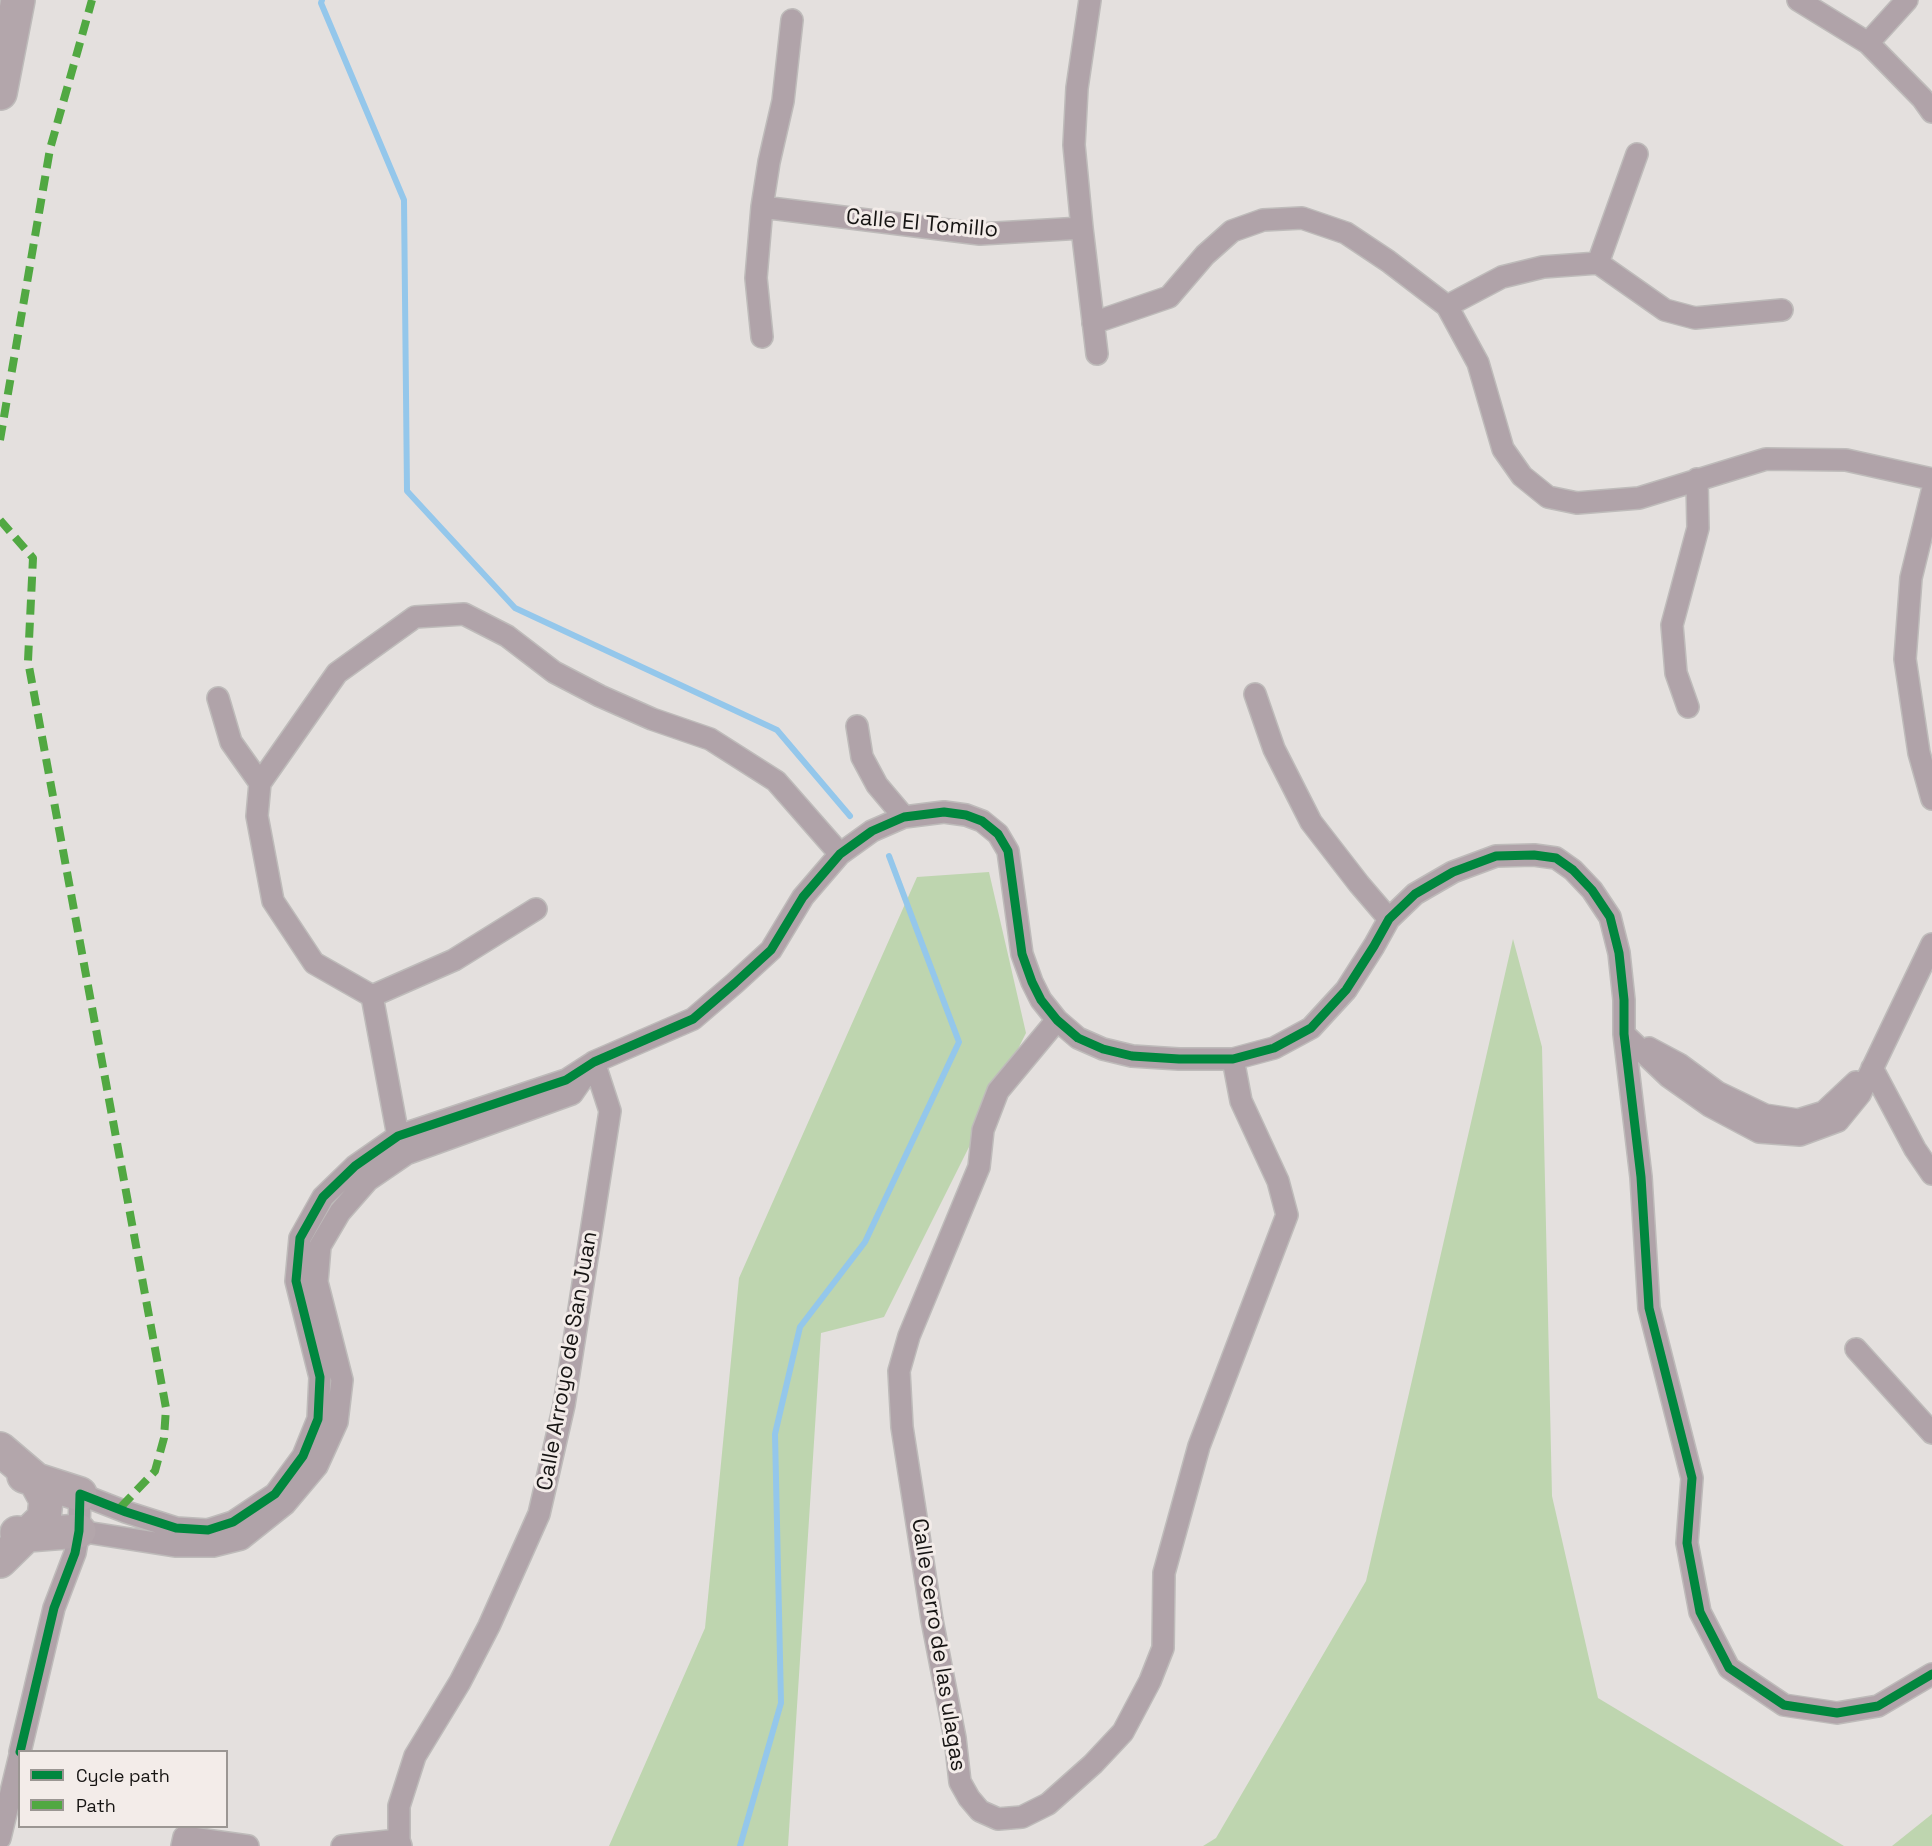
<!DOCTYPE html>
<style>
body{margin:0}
#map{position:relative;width:1932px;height:1846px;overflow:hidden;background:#e4e0de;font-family:"Space Grotesk",sans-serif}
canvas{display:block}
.legend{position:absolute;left:18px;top:1750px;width:210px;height:78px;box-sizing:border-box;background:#f3ece9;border:2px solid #9b9693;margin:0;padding:8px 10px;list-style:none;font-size:18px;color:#161413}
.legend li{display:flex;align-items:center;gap:12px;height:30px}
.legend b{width:30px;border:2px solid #9b9693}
</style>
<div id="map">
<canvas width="1932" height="1846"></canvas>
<ul class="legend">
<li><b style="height:8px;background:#00873e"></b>Cycle path</li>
<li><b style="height:8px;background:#51a842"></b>Path</li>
</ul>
</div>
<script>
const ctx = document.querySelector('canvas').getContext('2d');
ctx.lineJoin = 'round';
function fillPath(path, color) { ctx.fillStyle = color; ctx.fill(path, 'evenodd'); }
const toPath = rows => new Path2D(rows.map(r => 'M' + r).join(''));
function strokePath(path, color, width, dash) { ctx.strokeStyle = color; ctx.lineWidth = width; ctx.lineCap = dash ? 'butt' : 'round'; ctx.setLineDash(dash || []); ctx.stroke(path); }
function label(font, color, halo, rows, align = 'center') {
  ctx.font = font + ' "Space Grotesk",sans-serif'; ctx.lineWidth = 6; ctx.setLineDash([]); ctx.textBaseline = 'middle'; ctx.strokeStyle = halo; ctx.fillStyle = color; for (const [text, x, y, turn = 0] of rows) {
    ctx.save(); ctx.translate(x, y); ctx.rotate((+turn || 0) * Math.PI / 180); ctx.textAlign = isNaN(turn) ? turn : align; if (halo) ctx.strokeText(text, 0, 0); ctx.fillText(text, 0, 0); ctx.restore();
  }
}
fillPath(toPath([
 [989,872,1026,1033,884,1317,821,1333,788,1846,609,1846,705,1628,739,1278,917,877],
 [1513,939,1542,1047,1552,1496,1598,1698,1844,1846,1203,1846,1216,1838,1366,1581],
 [1932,1814,1932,1846,1892,1846]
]), '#bed5af');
strokePath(toPath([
 [322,0,321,3,404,200,407,491,515,608,777,730,850,816],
 [740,1846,781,1703,775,1434,800,1327,865,1242,959,1042,889,856]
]), '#94c7eb', 6);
const street = toPath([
 [1090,0,1077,88,1074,145,1082,228,1097,354],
 [1798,0,1868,43,1922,98,1932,112],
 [1868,43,1907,0],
 [762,207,980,234,1082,228],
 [1598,263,1637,154],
 [1447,306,1502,277,1543,267,1598,263,1665,310,1695,318,1782,310],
 [1093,323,1169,297,1205,255,1232,231,1263,220,1302,218,1346,233,1388,261,1447,306,1478,363,1503,449,1522,476,1548,497,1577,503,1639,498,1766,459,1846,460,1932,479],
 [762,337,756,278,762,207,769,162,783,101,792,20],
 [1932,492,1911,578,1905,659,1919,753,1932,799],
 [1255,694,1274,749,1311,822,1359,884,1389,919],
 [218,698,231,742,260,783],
 [1688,707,1676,673,1672,625,1698,528,1697,479],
 [857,726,862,757,877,785,904,817],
 [372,996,454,960,536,909],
 [1057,1020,998,1091,983,1130,979,1167,909,1336,899,1371,902,1427,932,1620,955,1738,960,1782,969,1798,980,1811,998,1819,1022,1817,1048,1804,1093,1764,1123,1732,1150,1681,1163,1648,1164,1573,1199,1446,1287,1215,1278,1181,1241,1101,1233,1059],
 [1624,1034,1669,1077,1710,1106,1759,1132,1800,1135,1838,1121,1860,1094,1932,944],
 [1649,1048,1679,1064,1717,1092,1765,1115,1798,1120,1824,1112,1856,1082],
 [1872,1068,1915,1149,1932,1174],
 [406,1154,398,1136,372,996,314,963,273,901,257,816,260,783,337,673,415,617,464,614,507,636,554,672,600,696,652,719,710,739,776,781,840,854],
 [1856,1349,1932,1433],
 [79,1531,175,1546,213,1546,241,1539,285,1504,317,1466,337,1422,342,1380,317,1282,320,1246,340,1212,368,1180,406,1154,572,1094,588,1071],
 [20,1752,54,1608,75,1553,79,1531,80,1494,126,1512,176,1528,208,1530,233,1522,275,1494,303,1456,318,1419,320,1377,296,1281,300,1238,323,1197,355,1166,398,1136,566,1080,594,1062,693,1019,735,983,771,950,803,897,840,854,872,831,904,817,944,812,966,815,982,821,998,834,1008,851,1022,954,1032,982,1041,1000,1057,1020,1078,1038,1103,1049,1132,1056,1179,1059,1233,1059,1274,1048,1311,1028,1346,990,1374,946,1389,919,1415,894,1453,872,1496,856,1534,855,1556,858,1573,870,1592,890,1610,917,1619,953,1624,1000,1624,1034,1641,1177,1649,1308,1692,1478,1687,1543,1700,1612,1729,1668,1784,1705,1837,1713,1878,1706,1932,1674],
 [0,1838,20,1755],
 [182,1846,184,1837,248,1846],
 [342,1846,399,1840],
 [401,1846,399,1840,399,1806,415,1756,460,1682,489,1626,539,1514,564,1405,610,1111,594,1062]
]);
const highway = toPath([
 [0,93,18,0],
 [0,1449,34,1478,46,1500,44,1518,0,1561],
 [24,1476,80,1494],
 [17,1533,28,1535,79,1531]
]);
strokePath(street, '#bebbba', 24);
strokePath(highway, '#bebbba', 36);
strokePath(street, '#b0a3a9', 21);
strokePath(highway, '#b3a6ab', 33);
strokePath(toPath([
 [0,440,50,149,92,0],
 [0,520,33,558,28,661,166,1408,164,1438,155,1471,119,1509]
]), '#51a842', 8, [15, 8]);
strokePath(toPath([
 [20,1752,54,1608,75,1553,79,1531,80,1494,126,1512,176,1528,208,1530,233,1522,275,1494,303,1456,318,1419,320,1377,296,1281,300,1238,323,1197,355,1166,398,1136,566,1080,594,1062,693,1019,735,983,771,950,803,897,840,854,872,831,904,817,944,812,966,815,982,821,998,834,1008,851,1022,954,1032,982,1041,1000,1057,1020,1078,1038,1103,1049,1132,1056,1179,1059,1233,1059,1274,1048,1311,1028,1346,990,1374,946,1389,919,1415,894,1453,872,1496,856,1534,855,1556,858,1573,870,1592,890,1610,917,1619,953,1624,1000,1624,1034,1641,1177,1649,1308,1692,1478,1687,1543,1700,1612,1729,1668,1784,1705,1837,1713,1878,1706,1932,1674]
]), '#00873e', 9);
label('22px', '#161413', '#f3ece9', [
 ["Calle El Tomillo",922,224,5],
 ["Calle Arroyo de San Juan",568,1361,-80],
 ["Calle cerro de las ulagas",938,1645,81]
]);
</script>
